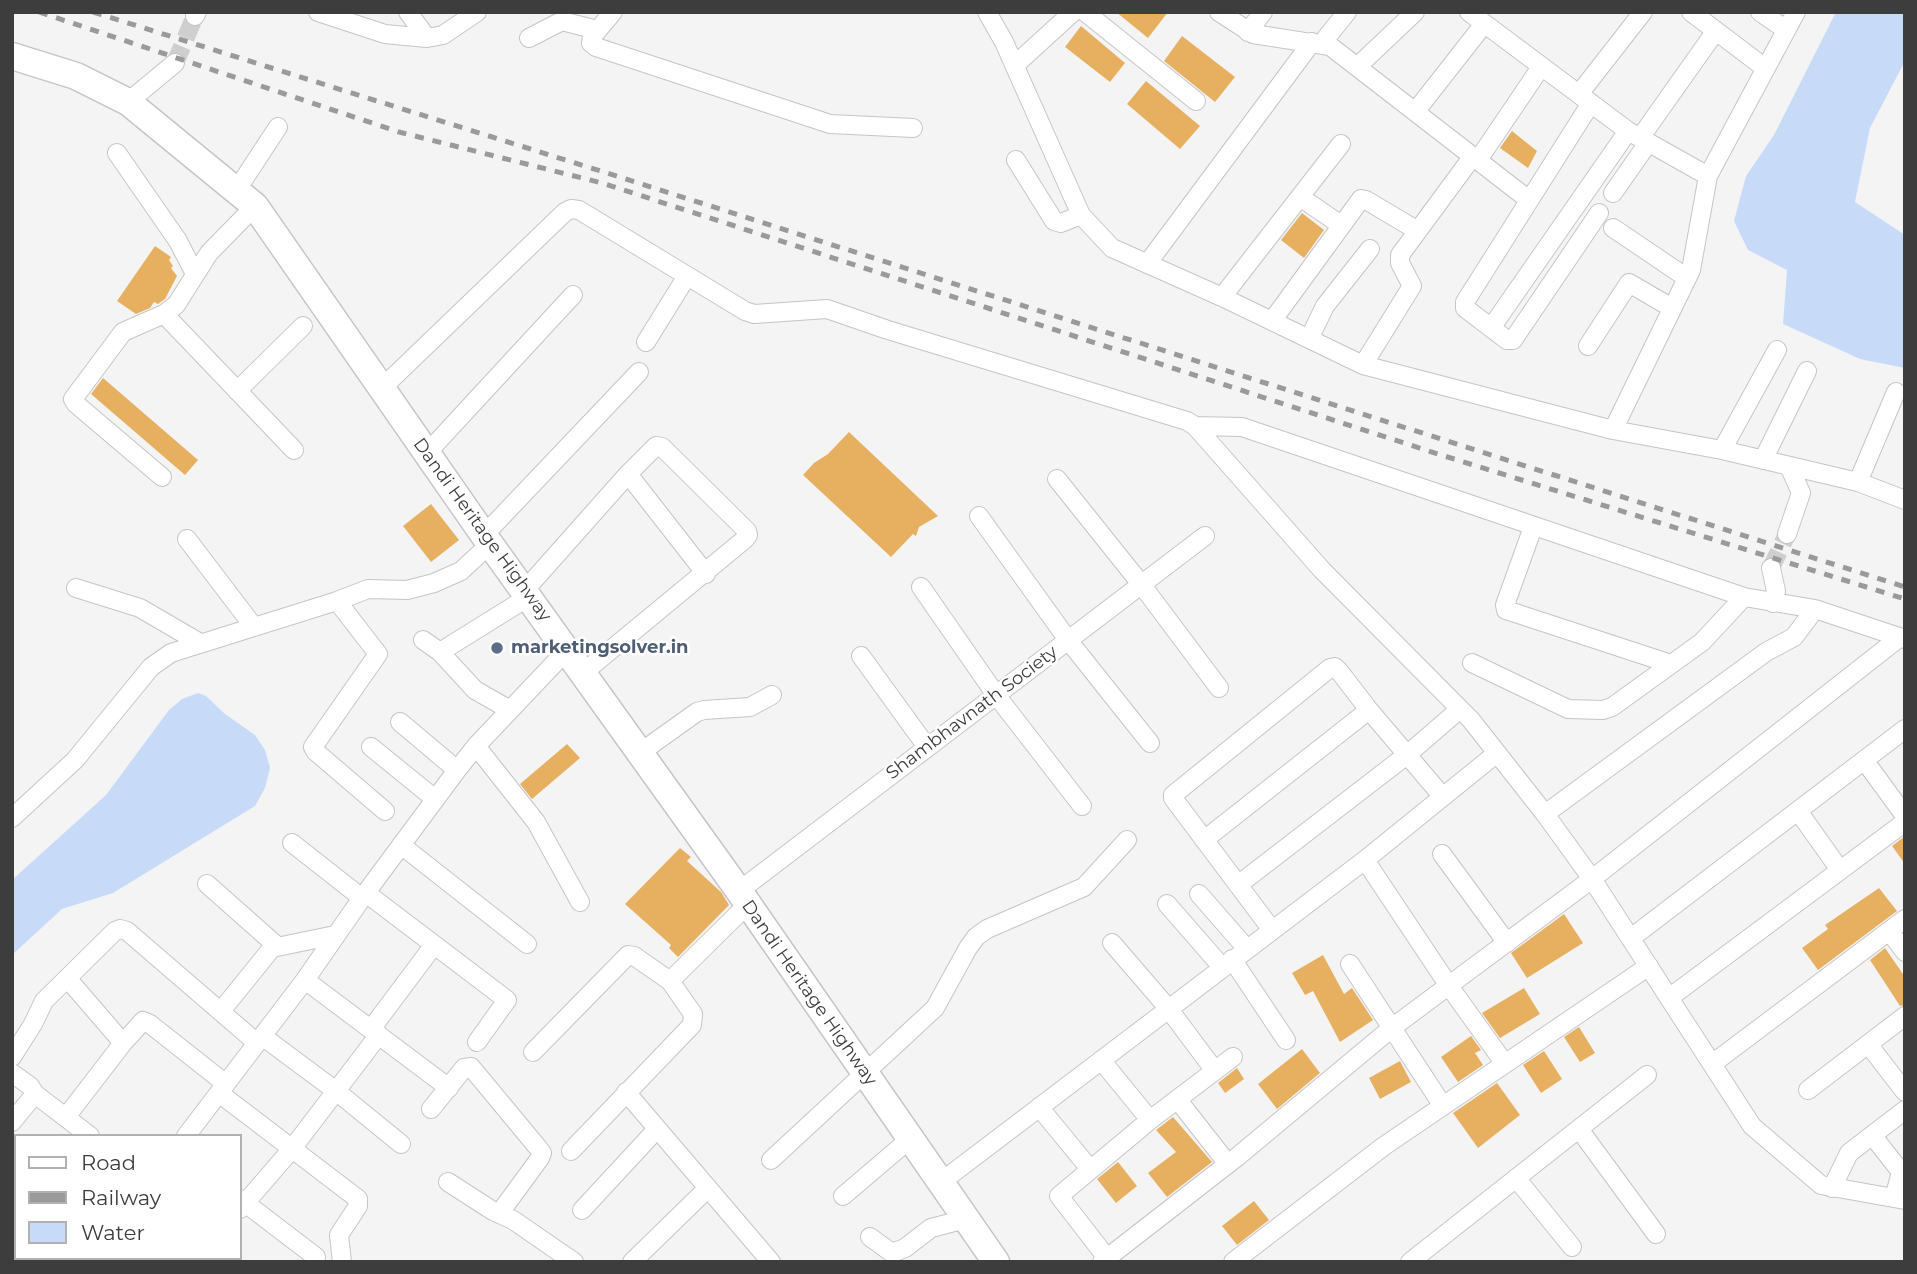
<!DOCTYPE html>
<style>
body{margin:0}
#map{position:relative;width:1917px;height:1274px;overflow:hidden;background:#f4f4f5;font-family:Montserrat,sans-serif}
canvas{display:block}
.frame{position:absolute;inset:0;border:14px solid #3d3d3d;pointer-events:none}
.legend{position:absolute;left:14px;top:1134px;width:228px;height:126px;box-sizing:border-box;background:#fff;border:2px solid #b1b1b1;margin:0;padding:9px 12px;list-style:none;font-size:21px;color:#3d3d3d}
.legend li{display:flex;align-items:center;gap:14px;height:35px}
.legend b{width:35px;border:2px solid #b1b1b1}
</style>
<div id="map">
<canvas width="1917" height="1274"></canvas>
<div class="frame"></div>
<ul class="legend">
<li><b style="height:9px;background:#fff"></b>Road</li>
<li><b style="height:9px;background:#9a9a9a"></b>Railway</li>
<li><b style="height:19px;background:#c7dbf9"></b>Water</li>
</ul>
</div>
<script>
const ctx = document.querySelector('canvas').getContext('2d');
ctx.lineJoin = 'round';
function fillPath(path, color) { ctx.fillStyle = color; ctx.fill(path, 'evenodd'); }
const toPath = rows => new Path2D(rows.map(r => 'M' + r).join(''));
function strokePath(path, color, width, dash) { ctx.strokeStyle = color; ctx.lineWidth = width; ctx.lineCap = dash ? 'butt' : 'round'; ctx.setLineDash(dash || []); ctx.stroke(path); }
function label(font, color, halo, rows, align = 'center') {
  ctx.font = font + ' Montserrat,sans-serif'; ctx.lineWidth = 5; ctx.setLineDash([]); ctx.textBaseline = 'middle'; ctx.strokeStyle = halo; ctx.fillStyle = color; for (const [text, x, y, turn = 0] of rows) {
    ctx.save(); ctx.translate(x, y); ctx.rotate((+turn || 0) * Math.PI / 180); ctx.textAlign = isNaN(turn) ? turn : align; if (halo) ctx.strokeText(text, 0, 0); ctx.fillText(text, 0, 0); ctx.restore();
  }
}
fillPath(toPath([
 [1836,12,1905,12,1905,61,1870,128,1855,202,1905,235,1905,368,1860,359,1783,324,1787,270,1748,250,1734,221,1746,176,1774,135],
 [198,693,206,696,225,714,255,735,265,750,270,768,265,788,255,806,113,893,62,909,12,955,12,880,106,795,169,710,182,699]
]), '#c7dbf9');
fillPath(toPath([
 [1116,12,1168,12,1148,38],
 [1081,26,1125,63,1110,82,1065,47],
 [1182,36,1235,77,1215,102,1164,61],
 [1146,81,1200,126,1180,149,1127,104],
 [1512,131,1537,151,1528,168,1500,148],
 [1302,213,1324,230,1304,258,1281,240],
 [155,246,171,257,169,260,173,266,171,268,177,276,165,299,158,304,154,302,150,308,136,314,117,301],
 [103,378,198,460,185,475,91,394],
 [849,432,938,516,919,527,916,536,913,534,891,557,803,475,814,463,828,454],
 [431,504,459,540,431,562,403,526],
 [567,744,580,758,532,799,520,784],
 [1905,836,1905,864,1892,846],
 [680,848,691,857,687,861,721,892,729,905,678,957,669,948,671,945,625,904],
 [1879,888,1897,911,1818,970,1802,948,1828,929,1825,925],
 [1564,914,1583,943,1527,978,1511,953],
 [1885,948,1905,977,1905,1005,1900,1006,1870,960],
 [1323,955,1344,994,1352,988,1373,1020,1340,1042,1313,991,1305,995,1292,973],
 [1524,988,1540,1014,1500,1038,1482,1013],
 [1579,1027,1595,1053,1580,1062,1564,1037],
 [1471,1036,1481,1050,1475,1053,1483,1065,1458,1082,1441,1057],
 [1302,1049,1320,1073,1277,1109,1258,1084],
 [1544,1051,1562,1079,1541,1093,1523,1065],
 [1400,1061,1411,1082,1380,1099,1369,1078],
 [1237,1068,1244,1079,1225,1093,1218,1083],
 [1497,1083,1520,1115,1478,1148,1453,1113],
 [1173,1117,1212,1162,1167,1197,1148,1173,1176,1152,1156,1130],
 [1118,1162,1137,1186,1116,1203,1097,1179],
 [1254,1201,1269,1220,1237,1245,1222,1226]
]), '#e7b060');
strokePath(toPath([
 [175,63,195,16],
 [1771,568,1787,534]
]), '#cfcfd0', 18, [18, 9]);
const minor = toPath([
 [318,12,385,34,427,38,443,35,477,12],
 [408,12,427,38],
 [613,12,592,37,591,43,596,47,830,124,913,128],
 [987,12,1004,42,1081,215,1112,248,1222,297,1363,365,1613,430,1722,450,1858,482,1905,500],
 [1085,12,1196,101],
 [1219,12,1253,34,1330,46,1529,200],
 [1469,12,1628,131,1708,176],
 [1691,12,1765,68],
 [1760,12,1785,29],
 [195,16,197,12],
 [1248,32,1263,12],
 [529,38,562,21,597,30],
 [1322,43,1347,12],
 [1015,65,1073,12],
 [1358,66,1415,12],
 [1579,94,1643,12],
 [128,102,175,63],
 [1591,103,1465,302,1465,308,1507,340,1513,340,1599,213],
 [1415,112,1484,24],
 [1640,138,1715,32],
 [117,153,178,241,195,274],
 [1016,160,1054,221,1061,223,1081,215],
 [1478,160,1541,67],
 [236,191,278,127],
 [1613,193,1648,143],
 [1300,197,1341,225],
 [1613,228,1687,278],
 [1147,264,1312,42],
 [1222,297,1341,144],
 [164,314,294,450],
 [1272,321,1361,199,1366,200,1418,231],
 [1491,328,1628,131],
 [1309,339,1325,306,1370,249],
 [646,342,687,276],
 [1588,346,1629,283,1672,308],
 [1363,365,1412,286,1400,263,1400,255,1473,156],
 [382,388,565,212,571,209,579,210,745,311,754,314,827,309,888,330,1187,421,1195,426,1322,570,1471,720,1545,814,1592,879,1752,1126,1821,1185,1905,1200],
 [237,391,303,326],
 [1195,426,1242,427,1744,597,1815,609,1905,639],
 [1613,430,1691,270,1708,176,1796,12],
 [1722,450,1777,350],
 [427,453,573,295],
 [1763,460,1807,371],
 [628,474,706,574],
 [162,477,76,404,73,399,123,332,164,314,176,305,209,253,255,206],
 [1057,479,1141,584,1219,688],
 [1858,482,1896,392],
 [979,516,1068,640,1150,743],
 [1533,527,1505,605,1506,610,1671,664],
 [1787,534,1801,493,1789,466],
 [484,535,639,372],
 [187,539,254,627],
 [1771,568,1776,591,1773,603],
 [921,587,996,695,1082,806],
 [76,588,140,608,200,643],
 [525,590,628,474,656,446,662,447,747,531,748,535,745,539,584,672],
 [337,601,378,654,313,747,316,752,385,811],
 [423,640,440,652,475,690,510,710],
 [440,652,530,596],
 [861,656,927,747],
 [1472,663,1568,709,1603,710,1612,707,1702,642,1744,597],
 [400,722,457,770],
 [476,746,536,822,580,902],
 [371,747,435,799],
 [641,752,697,712,704,710,750,707,772,695],
 [1864,760,1905,816],
 [1798,811,1840,870],
 [1545,814,1766,652,1794,637,1815,609],
 [12,818,75,760,151,667,171,653,337,601,368,589,407,590,434,583,461,571,490,544],
 [1204,840,1369,710],
 [292,843,362,898],
 [401,845,527,944],
 [1442,854,1507,943],
 [1365,860,1449,986,1505,1064],
 [207,884,277,946],
 [1238,885,1408,754,1460,709],
 [739,891,1205,536],
 [366,893,507,1000,477,1042],
 [1199,894,1247,949],
 [1167,904,1222,967],
 [1272,930,1173,798,1173,795,1330,668,1335,667,1339,671,1369,710,1443,797],
 [1889,931,1905,952],
 [1631,938,1905,729],
 [1112,943,1168,1008,1215,1071],
 [1232,959,1286,1040],
 [1350,964,1443,1106],
 [67,978,123,1043],
 [305,980,449,1088],
 [1669,998,1905,822],
 [221,1011,272,948,335,935],
 [262,1036,336,1091,401,1144],
 [1868,1044,1905,1092],
 [533,1052,628,955,634,956,670,981],
 [12,1057,33,1024,44,1001,115,931,120,929,127,931,257,1043],
 [1101,1060,1150,1120],
 [1712,1064,1905,919],
 [12,1073,30,1086,35,1094],
 [1808,1090,1905,1016],
 [626,1092,771,1262],
 [219,1093,358,1199,358,1206,339,1235,342,1262],
 [1177,1099,1228,1164],
 [1039,1107,1090,1169],
 [431,1109,464,1068,471,1067,539,1149,542,1153,540,1158,499,1214],
 [66,1117,123,1043,143,1021,150,1024,226,1084],
 [12,1122,35,1094,90,1136],
 [1579,1129,1656,1234],
 [1872,1135,1901,1172,1894,1198],
 [186,1136,305,980,362,898,457,770,476,746,568,649],
 [571,1151,692,1025,693,1014,670,981,748,904],
 [771,1160,935,1008,968,948,976,937,987,929,1084,887,1127,840],
 [1516,1178,1572,1247],
 [448,1182,493,1211,513,1220,574,1262],
 [941,1182,1365,860,1497,753],
 [1832,1188,1849,1153,1905,1110],
 [843,1196,911,1138],
 [240,1199,316,1257],
 [240,1209,291,1150,378,1036,374,1025,434,945],
 [582,1210,657,1129],
 [870,1237,892,1253,905,1248,931,1228,966,1219],
 [12,1258,18,1262],
 [198,1258,203,1262],
 [1107,1258,1059,1196,1150,1120,1233,1057],
 [90,1262,93,1258],
 [632,1262,708,1188],
 [1102,1262,1237,1157,1393,1027,1592,879,1899,638],
 [1233,1262,1384,1146,1649,966],
 [1410,1262,1647,1075]
]);
const highway = toPath([
 [12,56,76,76,128,102,255,206,490,544,739,891,996,1262]
]);
strokePath(minor, '#c5c5c6', 20);
strokePath(highway, '#c5c5c6', 29);
strokePath(minor, '#fff', 18);
strokePath(highway, '#fff', 26);
strokePath(toPath([
 [39,12,399,132,602,183,1438,454,1905,599],
 [93,12,607,173,1905,587]
]), '#9a9a9a', 5, [9, 9]);
for (const [x, y, r, color] of [
 [497,648,7,"#5c6f8a"]
]) { const dot = new Path2D(); dot.arc(x, y, r, 0, 2 * Math.PI); ctx.fillStyle = color; ctx.fill(dot); strokePath(dot, '#fff', 2.5); }
label('18px', '#3d3d3d', '#fff', [
 ["Dandi Heritage Highway",482,530,54],
 ["Shambhavnath Society",972,713,-37],
 ["Dandi Heritage Highway",809,993,55]
]);
label('bold 18px', '#4e5e75', '#fff', [
 ["marketingsolver.in",511,648]
], 'left');
</script>
